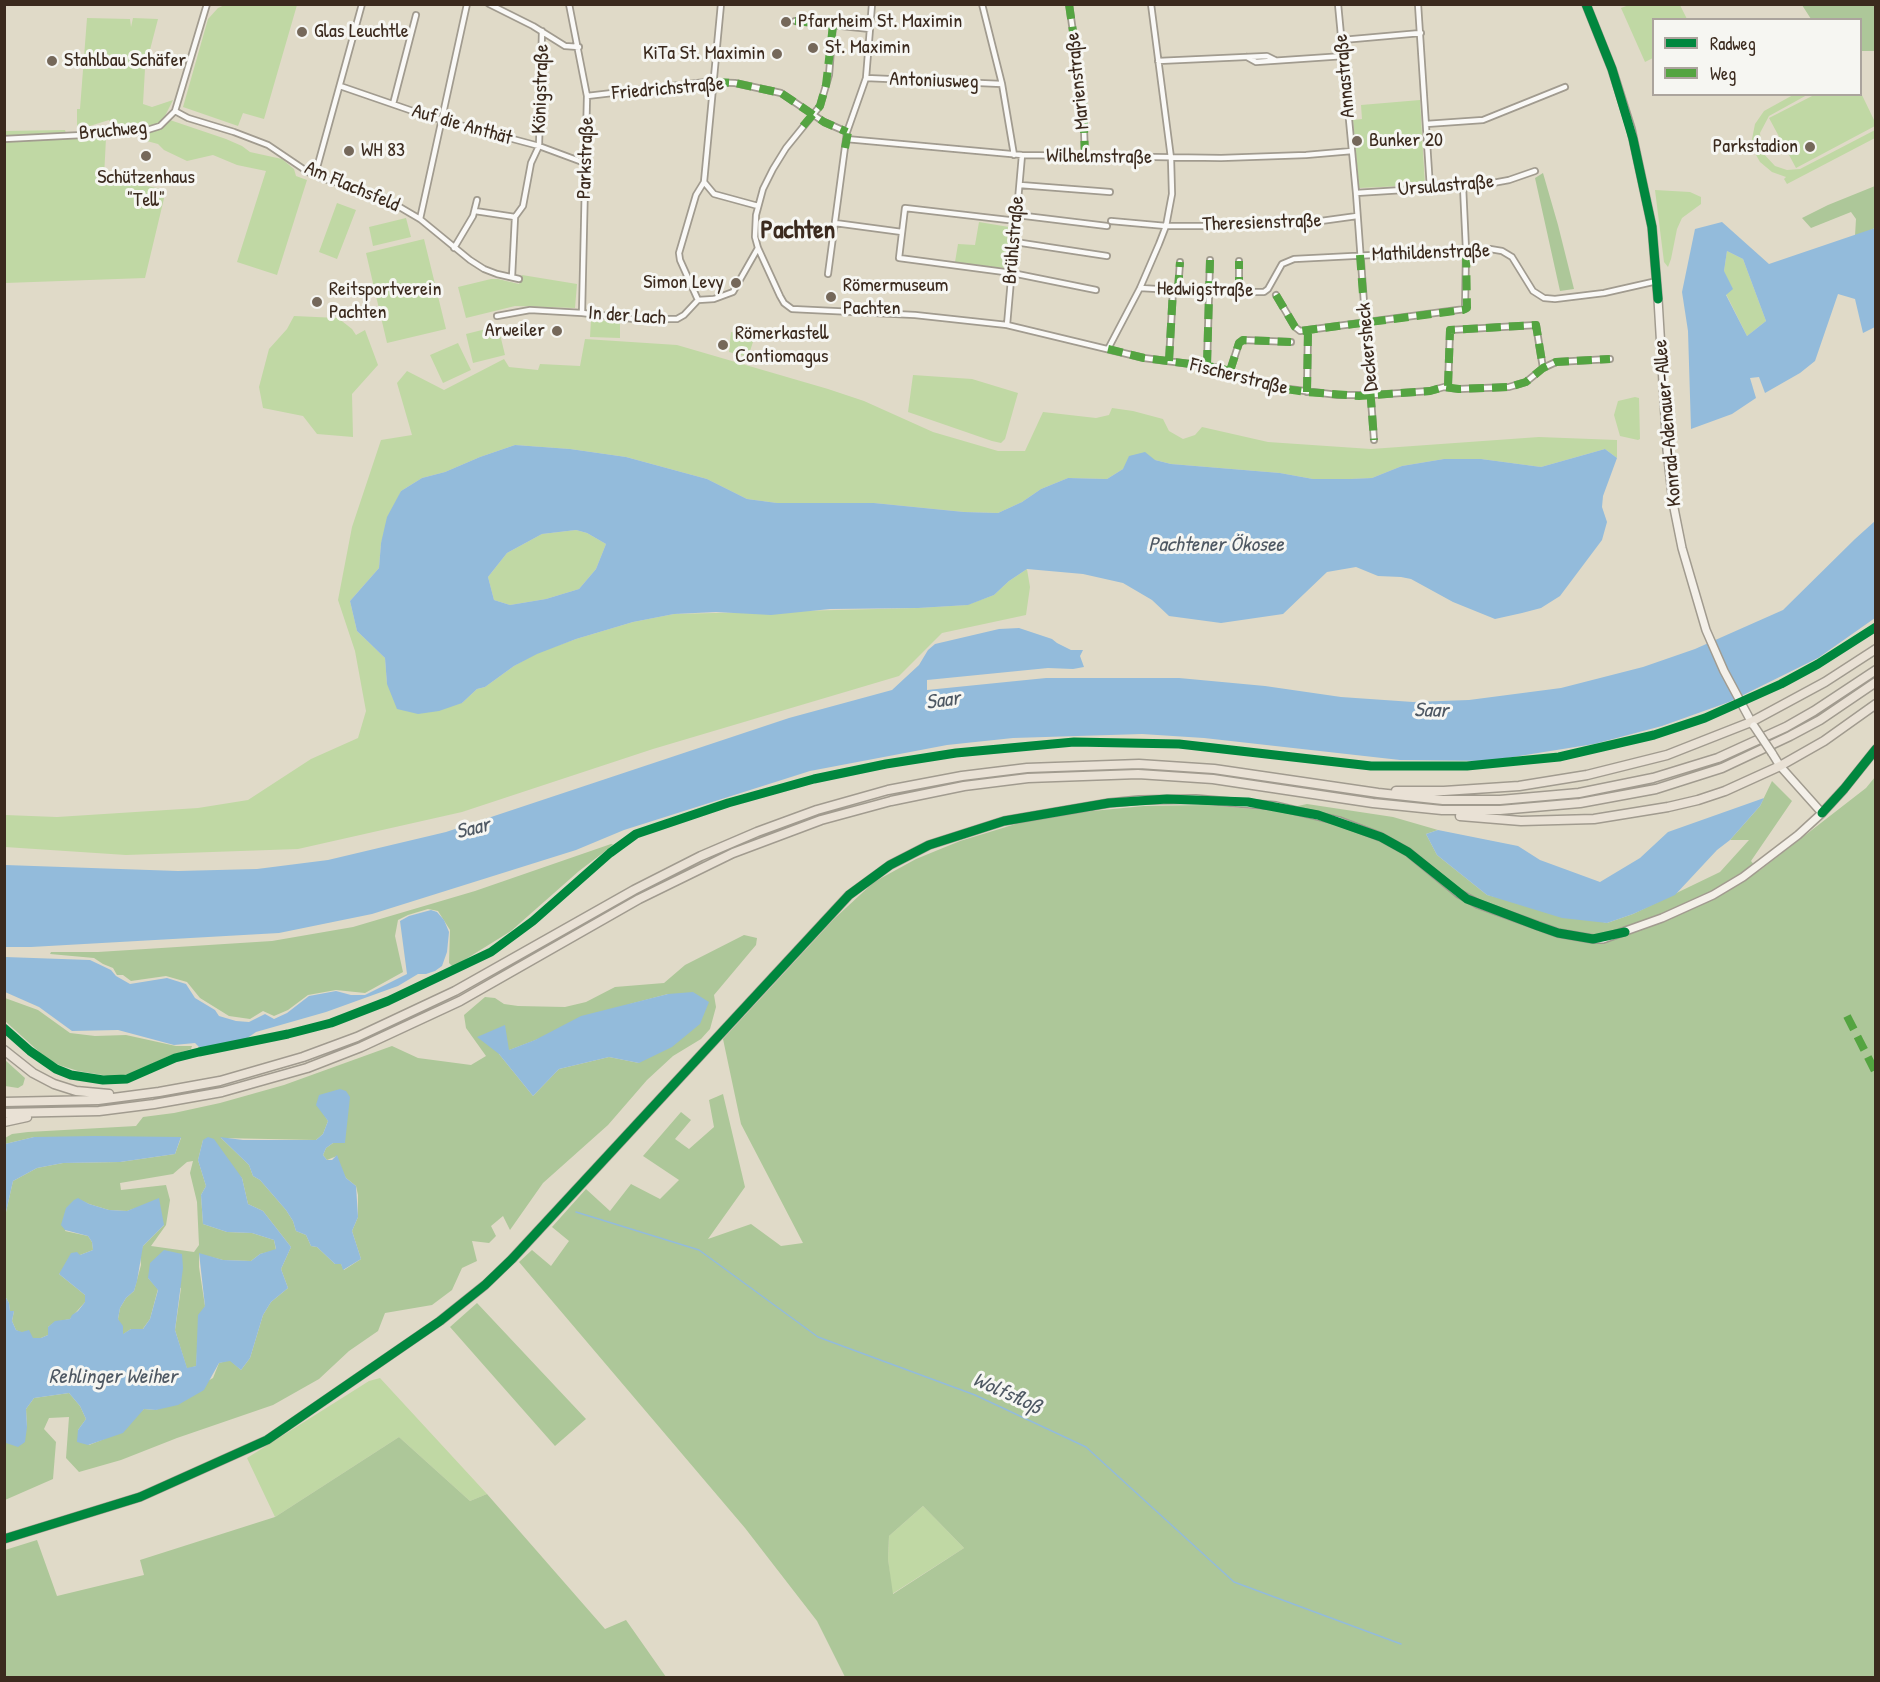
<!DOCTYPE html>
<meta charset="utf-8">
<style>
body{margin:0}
#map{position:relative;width:1880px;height:1682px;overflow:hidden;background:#e0dac8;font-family:"Patrick Hand",sans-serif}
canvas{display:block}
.frame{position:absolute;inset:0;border:6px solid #3b2a1e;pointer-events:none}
.legend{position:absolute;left:1652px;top:18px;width:210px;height:78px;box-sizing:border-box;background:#f6f6f2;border:2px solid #aba49d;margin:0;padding:8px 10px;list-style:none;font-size:18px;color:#3b2a1e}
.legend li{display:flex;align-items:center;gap:12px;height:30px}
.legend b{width:30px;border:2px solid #aba49d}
</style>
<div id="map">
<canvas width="1880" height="1682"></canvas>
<div class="frame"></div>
<ul class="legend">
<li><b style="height:8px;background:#00873e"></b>Radweg</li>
<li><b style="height:8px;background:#54a441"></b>Weg</li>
</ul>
</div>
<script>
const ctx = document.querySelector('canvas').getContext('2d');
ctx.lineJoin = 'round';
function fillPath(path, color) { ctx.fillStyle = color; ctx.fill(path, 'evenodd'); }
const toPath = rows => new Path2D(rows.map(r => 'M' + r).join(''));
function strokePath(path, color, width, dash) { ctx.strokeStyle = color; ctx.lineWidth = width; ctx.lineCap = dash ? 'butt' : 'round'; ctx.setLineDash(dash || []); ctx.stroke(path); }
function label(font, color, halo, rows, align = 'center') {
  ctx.font = font + ' "Patrick Hand",sans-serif'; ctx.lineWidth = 6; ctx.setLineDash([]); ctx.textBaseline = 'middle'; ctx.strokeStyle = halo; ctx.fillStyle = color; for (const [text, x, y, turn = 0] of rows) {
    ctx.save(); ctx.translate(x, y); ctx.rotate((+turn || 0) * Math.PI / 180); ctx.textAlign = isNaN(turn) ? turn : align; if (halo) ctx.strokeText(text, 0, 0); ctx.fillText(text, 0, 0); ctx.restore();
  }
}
fillPath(toPath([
 [227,4,297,5,264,119,243,113,238,126,183,107,208,19,218,8],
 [1629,5,1680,5,1687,19,1654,20,1653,58,1645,62,1621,8],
 [87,18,130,19,131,27,133,18,158,19,145,69,143,104,152,107,173,100,164,118,226,139,242,146,250,152,282,159,294,169,296,176,307,180,277,275,237,262,266,171,237,165,213,155,187,161,164,150,158,144,143,140,137,128,114,129,109,120,77,130,77,109,80,109],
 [1861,93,1875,122,1875,126,1796,168,1769,118,1814,95],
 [1793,95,1807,95,1769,116,1760,133,1762,152,1775,166,1787,170,1800,169,1875,130,1875,138,1787,184,1784,179,1786,177,1772,172,1760,162,1756,155,1752,139,1755,124,1764,111],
 [1420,100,1425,185,1359,188,1353,120,1362,119,1361,105],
 [65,130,68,139,106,138,104,177,166,190,145,278,5,283,4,131],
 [1655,190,1690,192,1701,197,1701,204,1682,218,1677,229,1671,259,1668,267,1664,262],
 [337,203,356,210,337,259,319,252],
 [406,218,411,237,373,246,369,227],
 [979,222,1009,227,1007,264,1003,268,955,262,958,244,975,245],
 [424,239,446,329,387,343,366,253],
 [1727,251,1743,259,1766,321,1747,336,1726,294,1724,271],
 [522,275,577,284,575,308,515,306,466,318,458,287,491,279,498,279,519,284],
 [294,316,338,318,352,329,356,335,365,330,378,365,352,394,353,437,317,434,303,416,263,408,259,387,269,349,287,329],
 [591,320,620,321,620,338,590,337],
 [498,326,505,355,473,363,466,334],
 [731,332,755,336,748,357,729,352],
 [585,339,677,345,828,389,864,401,933,432,998,451,1025,451,1043,412,1096,418,1109,415,1112,408,1133,411,1163,419,1169,431,1183,439,1195,435,1202,427,1268,442,1371,449,1539,437,1617,440,1617,458,1605,449,1541,467,1481,459,1444,459,1402,466,1372,478,1350,479,1313,479,1280,473,1171,464,1155,460,1123,469,1107,479,1068,478,1041,489,1022,502,998,513,964,512,874,503,777,503,747,499,707,479,626,457,570,449,515,445,480,457,445,472,422,478,401,491,381,543,379,568,350,601,357,631,385,658,387,684,462,703,477,689,485,687,514,666,537,653,576,639,633,622,674,614,918,608,967,605,994,595,1009,581,1027,569,1030,587,1026,615,942,633,899,676,653,749,462,812,298,849,126,855,5,847,5,815,57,817,198,808,248,800,311,759,358,738,366,711,355,651,338,600,352,527,381,440,412,435,397,383,407,371,444,390,504,359,509,367,538,370,540,364,580,366],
 [458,343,471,370,443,383,430,355],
 [913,375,972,379,1018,393,1005,439,1001,443,992,441,908,412],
 [1635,397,1639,398,1640,439,1638,440,1620,436,1614,415,1618,401],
 [576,530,587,533,606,544,596,569,579,589,546,599,510,605,494,600,488,577,507,553,542,534],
 [380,1378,487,1494,470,1501,399,1437,275,1517,247,1458,369,1381],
 [923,1506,964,1548,892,1594,888,1559,889,1536]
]), '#c0d8a4');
fillPath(toPath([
 [1802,5,1875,5,1875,51,1861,51,1860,20,1811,19],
 [1543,173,1558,225,1574,289,1560,291,1535,178],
 [1875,186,1875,228,1866,232,1855,236,1856,219,1851,212,1811,228,1802,218,1828,205],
 [1875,777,1875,1677,845,1677,817,1621,745,1528,519,1262,532,1250,551,1266,569,1241,552,1227,586,1189,610,1211,631,1184,660,1199,679,1180,643,1156,681,1112,691,1120,675,1139,689,1149,714,1127,709,1100,723,1094,745,1187,708,1239,751,1224,781,1246,803,1243,741,1124,723,1039,835,918,874,882,916,859,960,841,1019,823,1082,812,1144,806,1207,805,1275,811,1307,804,1393,817,1438,830,1426,834,1437,855,1487,895,1607,923,1633,914,1720,872,1749,840,1730,840,1760,806,1772,781,1792,801,1751,861,1759,871,1866,788],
 [923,1506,964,1548,893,1594,888,1559,889,1536],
 [611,844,613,844,608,849,579,871,511,931,453,967,449,963,450,930,438,911,428,909,408,915,398,920,395,936,403,972,365,993,336,990,308,995,288,1010,274,1016,263,1011,250,1019,229,1016,200,998,187,982,166,976,131,981,123,975,117,975,113,968,103,964,94,958,50,954,51,952,98,952,272,941,353,927,475,891],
 [744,935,757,938,756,945,714,995,716,1007,710,1029,701,1039,673,1056,647,1080,608,1125,543,1183,510,1230,503,1216,491,1226,496,1236,489,1243,472,1241,477,1261,462,1268,452,1290,432,1305,385,1313,378,1331,349,1351,319,1379,273,1405,177,1438,121,1460,79,1472,66,1458,69,1417,49,1418,44,1429,56,1442,53,1479,5,1500,4,1423,5,1425,27,1427,26,1409,34,1398,69,1393,80,1406,86,1419,78,1430,89,1445,104,1439,144,1409,156,1410,213,1378,219,1363,230,1360,241,1370,250,1358,263,1315,271,1302,288,1288,281,1269,291,1247,263,1211,248,1204,242,1178,203,1140,198,1160,206,1186,201,1195,203,1224,227,1232,252,1233,274,1240,276,1250,260,1254,251,1261,223,1260,199,1254,199,1267,205,1306,198,1339,196,1366,187,1369,175,1330,181,1288,148,1278,158,1289,150,1319,142,1330,131,1329,122,1335,118,1319,120,1308,126,1298,134,1291,141,1265,140,1254,143,1246,164,1225,136,1208,127,1211,109,1210,89,1204,78,1199,65,1231,88,1236,92,1242,93,1250,80,1255,59,1274,85,1295,86,1301,70,1319,55,1322,48,1327,48,1335,41,1338,32,1338,16,1330,12,1321,14,1311,10,1311,9,1303,5,1296,5,1211,6,1212,13,1181,37,1168,63,1163,120,1162,175,1154,181,1138,34,1137,5,1144,5,1138,12,1134,28,1132,136,1126,143,1117,174,1113,220,1103,284,1085,392,1046,418,1058,471,1065,486,1056,466,1028,464,1015,485,997,495,998,504,1004,518,1006,565,1007,586,1002,615,987,664,983,685,965],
 [668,994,639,1063,609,1057,559,1069,533,1096,499,1054,630,1004],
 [323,1113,345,1142,333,1143,326,1148,323,1155,327,1160,337,1156,341,1169,346,1178,356,1186,358,1195,358,1217,352,1231,361,1259,344,1270,341,1264,335,1264,317,1247,311,1246,306,1235,296,1231,293,1221,286,1210,260,1180,253,1176,249,1165,221,1138,316,1140,323,1134,328,1121],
 [193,1161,190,1173,197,1202,199,1245,194,1252,151,1246,166,1225,170,1200,166,1185,121,1190,120,1183,173,1174,187,1162],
 [5,998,38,1010,70,1033,95,1036,126,1035,176,1046,192,1046,191,1049,169,1056,132,1073,115,1077,78,1071,59,1065,46,1058,5,1021],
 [5,1060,25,1078,23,1085,18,1088,5,1086],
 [477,1303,586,1419,555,1446,450,1327],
 [399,1437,470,1501,487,1494,605,1629,626,1620,666,1677,5,1677,5,1550,37,1540,57,1596,144,1575,140,1560,275,1517]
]), '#adc799');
fillPath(toPath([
 [1722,222,1769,264,1875,228,1875,327,1863,333,1855,299,1838,294,1815,361,1800,373,1765,393,1759,377,1750,378,1756,398,1732,414,1691,429,1688,331,1682,292,1695,229],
 [1727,251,1743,259,1766,321,1747,336,1726,295,1733,289,1724,271],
 [515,445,570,449,626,457,707,479,747,499,777,503,874,503,964,512,998,513,1022,502,1041,489,1068,478,1107,479,1123,469,1129,456,1145,452,1155,460,1171,464,1280,473,1313,479,1350,479,1372,478,1402,466,1444,459,1481,459,1541,467,1605,449,1617,458,1603,496,1602,507,1607,522,1602,540,1560,596,1541,608,1522,613,1495,619,1453,602,1411,579,1401,577,1378,576,1356,567,1327,572,1283,614,1221,623,1169,616,1152,600,1123,583,1083,574,1027,569,1009,581,994,595,968,605,918,608,830,609,771,615,716,612,674,614,633,622,576,639,537,654,514,666,485,687,477,689,462,703,439,711,418,714,397,709,387,684,385,658,357,631,350,601,379,568,381,543,387,517,401,491,422,478,445,472,480,457],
 [576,530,587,533,606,544,596,569,579,589,546,599,510,605,494,600,488,577,507,553,542,534],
 [1875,521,1875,618,1818,658,1729,702,1662,726,1594,744,1488,761,1400,760,1204,738,1142,734,1013,738,947,745,810,771,624,830,576,850,372,914,279,933,31,947,5,947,5,865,178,871,257,869,328,860,446,832,789,718,892,690,919,665,928,650,935,644,999,629,1019,628,1052,639,1057,643,1071,650,1083,650,1080,656,1084,667,1073,669,1048,668,927,680,927,690,1046,678,1179,678,1265,686,1341,697,1413,702,1469,700,1561,688,1643,667,1695,649,1783,610,1855,539],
 [1764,798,1760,806,1730,840,1717,850,1675,895,1633,914,1607,923,1562,918,1487,895,1437,855,1426,834,1438,830,1518,846,1540,860,1600,882,1640,858,1668,832],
 [431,910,437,912,444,920,449,932,447,952,442,966,435,971,426,974,418,974,398,986,326,1012,256,1032,246,1039,206,1047,199,1047,195,1043,174,1045,118,1030,72,1031,39,1007,5,992,5,957,90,960,111,970,116,976,130,984,167,978,186,984,195,998,215,1010,219,1016,236,1021,249,1022,265,1014,274,1019,287,1013,309,996,336,991,351,995,365,995,407,974,400,921,409,916],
 [693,992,709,1002,700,1024,672,1047,639,1063,609,1057,559,1069,533,1096,499,1054,477,1037,505,1025,509,1050,535,1040,581,1016,668,994],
 [340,1089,346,1091,350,1097,345,1143,333,1143,326,1148,323,1155,327,1160,332,1160,337,1155,346,1178,356,1186,358,1217,352,1231,361,1259,343,1270,341,1264,335,1264,317,1247,311,1246,306,1235,296,1231,293,1221,286,1210,260,1180,253,1176,249,1165,220,1137,243,1140,316,1140,323,1134,328,1121,316,1105,319,1095],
 [95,1136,181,1137,175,1154,120,1162,63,1163,37,1168,13,1181,6,1212,5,1211,5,1144,34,1137],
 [208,1137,214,1139,242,1178,248,1204,263,1211,291,1247,281,1269,288,1288,271,1302,263,1315,250,1358,241,1370,230,1361,219,1363,204,1390,178,1405,156,1410,144,1409,123,1433,88,1445,77,1442,78,1430,86,1419,80,1406,69,1393,34,1398,26,1409,27,1427,25,1442,18,1447,6,1443,5,1296,9,1303,10,1311,14,1311,12,1321,16,1330,22,1332,29,1330,33,1338,41,1338,48,1335,48,1327,55,1321,70,1319,72,1315,78,1311,85,1302,85,1295,59,1274,71,1253,77,1252,80,1255,93,1250,92,1242,88,1236,65,1230,61,1225,66,1208,74,1200,78,1198,89,1204,109,1210,127,1211,159,1198,164,1225,143,1246,137,1281,134,1291,126,1298,120,1308,118,1319,123,1326,123,1334,131,1329,143,1329,150,1319,158,1290,148,1278,150,1263,164,1250,182,1254,183,1268,175,1330,187,1368,196,1366,198,1315,205,1306,199,1253,223,1260,251,1261,260,1254,276,1249,274,1240,252,1233,227,1232,203,1224,201,1195,206,1186,198,1160,203,1140]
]), '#93bbdb');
strokePath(toPath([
 [576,1212,699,1250,818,1337,975,1395,1086,1447,1234,1582,1401,1644]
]), '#93bbdb', 1.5);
const street = toPath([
 [489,4,533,26,565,46,579,47],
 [569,4,587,96,582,313],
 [721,4,704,182,714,194,758,206],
 [982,4,1002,84,1014,155],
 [1069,4,1083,101,1085,157],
 [1338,4,1356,193,1374,440],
 [1418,4,1430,188],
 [795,21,870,29],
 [833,25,829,75,820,106,786,148,773,169,763,189,756,215,755,237,758,248,780,296,784,303,792,309,915,315,1007,325,1144,358,1221,368,1250,382,1264,386,1338,395,1372,395,1430,391,1444,387,1459,389,1509,387,1526,382,1543,368,1556,362,1610,359],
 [1342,40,1421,33],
 [1247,57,1256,62,1344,56],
 [1158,61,1267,56,1275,60],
 [866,78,1002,84],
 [340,86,430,117,539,146,585,163],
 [587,96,706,82,735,83,781,93,824,122,847,132],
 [393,104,416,15],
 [175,111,188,118,234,132,268,145,308,172,324,179,357,188,386,199,420,219,470,260,484,269,497,274,519,279],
 [1426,124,1483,120,1565,87],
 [4,139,141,132,160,126,175,111,207,4],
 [846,139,1022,155,1221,158,1306,155,1352,151],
 [315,175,362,4],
 [1020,185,1110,192],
 [1356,193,1482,185,1509,180,1535,171],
 [475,211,515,217],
 [1017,215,1107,226],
 [420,219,467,4],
 [1017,221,905,208,899,258,1012,273,1096,290],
 [1111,221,1166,226,1258,226,1299,224,1357,216],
 [835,223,902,232],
 [1015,242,1107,256],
 [454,248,473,216,477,200],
 [828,274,847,132,866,78,872,4],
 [512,277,515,217,523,206,531,163,539,146,542,31],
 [1140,288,1208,292,1264,292,1268,289,1282,264,1294,259,1490,249,1502,251,1512,257,1533,291,1544,298,1555,299,1604,293,1657,281],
 [1178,290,1180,262],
 [1239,292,1239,261],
 [1276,295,1295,327,1300,331,1465,309,1466,250,1463,186],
 [698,300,680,260,679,253,696,195,704,182],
 [497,316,530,310,582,313,634,319,677,319,684,315,698,300,714,299,733,292,758,248],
 [1007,325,1022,155],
 [1108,349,1140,288,1159,244,1166,226,1172,194,1171,158,1151,4],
 [1169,361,1173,290],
 [1207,365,1210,260],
 [1230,371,1239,343,1243,340,1291,342],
 [1448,386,1450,330,1536,325,1543,368],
 [1307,392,1308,330]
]);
const secondary = toPath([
 [1586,4,1612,69,1631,129,1652,227,1658,299,1667,450,1673,503,1682,548,1706,630,1724,671,1753,725],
 [1772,753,1780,766,1822,813],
 [4,1539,140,1497,267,1440,440,1321,485,1285,512,1259,849,895,890,865,929,845,1004,821,1109,803,1139,800,1196,799,1276,806,1339,821,1381,837,1408,852,1458,893,1478,904,1558,933,1593,939,1603,939,1662,918,1713,895,1743,877,1798,835,1822,813,1844,789,1876,749]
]);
const highway = toPath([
 [1396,791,1444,791,1519,786,1587,775,1667,755,1751,722,1825,682,1876,649],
 [1460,816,1521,821,1594,819,1668,807,1698,800,1725,791,1780,766,1824,741,1876,704],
 [4,1050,33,1073,54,1084,76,1091,109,1094],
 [4,1102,98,1100,159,1092,220,1081,303,1057,357,1037,455,991,634,890,701,856,757,832,817,810,888,790,962,776,1027,768,1139,764,1214,769,1378,793,1443,800,1500,800,1579,793,1653,778,1718,758,1786,727,1814,711,1876,670],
 [4,1113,99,1111,154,1104,222,1092,307,1068,361,1047,460,1001,639,899,733,853,821,820,891,801,964,786,1028,778,1138,774,1213,779,1373,803,1442,810,1500,810,1580,803,1656,789,1722,768,1790,736,1820,720,1876,682],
 [4,1122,27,1117]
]);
strokePath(street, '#a19b8f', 8);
strokePath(secondary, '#a19b8f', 10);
strokePath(highway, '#a19b8f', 11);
strokePath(street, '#faf9f7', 4.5);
strokePath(secondary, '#f4f0e9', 7);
strokePath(highway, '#e9e1d5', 8);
const secondaryBridge = toPath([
 [1754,726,1772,753]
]);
strokePath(secondaryBridge, '#a19b8f', 10, []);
strokePath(secondaryBridge, '#f4f0e9', 7);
strokePath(toPath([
 [1069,4,1083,101,1085,157],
 [795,21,843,26],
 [714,82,735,83,781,93,824,122,847,132],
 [803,126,820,106,826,85,833,25],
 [845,148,849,127],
 [1360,255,1374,440],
 [1178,290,1180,262],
 [1239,292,1239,261],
 [1276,295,1295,327,1300,331,1463,310,1467,308,1466,250],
 [1108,349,1144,358,1221,368,1250,382,1264,386,1307,392,1359,396,1430,391,1444,387,1459,389,1509,387,1526,382,1543,368,1556,362,1610,359],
 [1169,361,1173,290],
 [1207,365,1210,260],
 [1230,371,1239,343,1243,340,1291,342],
 [1448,386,1450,330,1536,325,1543,368],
 [1307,392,1308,330],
 [1847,1016,1876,1073]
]), '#54a441', 8, [15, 8]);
strokePath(toPath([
 [1586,4,1612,69,1633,139,1652,227,1658,299],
 [1822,813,1844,789,1876,749],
 [4,1028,30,1051,56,1069,71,1075,103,1080,127,1079,175,1058,199,1052,288,1034,331,1023,388,1001,491,952,533,921,610,853,636,834,728,803,814,779,886,764,956,753,1074,742,1179,744,1371,766,1467,766,1559,757,1654,735,1705,718,1781,684,1818,664,1876,627],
 [4,1539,140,1497,267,1440,440,1321,485,1285,512,1259,849,895,890,865,929,845,1004,821,1109,803,1167,799,1248,802,1318,815,1381,837,1408,852,1467,899,1538,926,1558,933,1593,939,1625,932]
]), '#00873e', 9);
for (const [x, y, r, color] of [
 [786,22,6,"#75685a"],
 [302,32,6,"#75685a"],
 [813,48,6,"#75685a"],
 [777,54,6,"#75685a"],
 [52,61,6,"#75685a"],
 [1357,141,6,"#75685a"],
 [1810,147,6,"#75685a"],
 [349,151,6,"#75685a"],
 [146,156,6,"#75685a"],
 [736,283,6,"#75685a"],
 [831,297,6,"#75685a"],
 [317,302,6,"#75685a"],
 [557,331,6,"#75685a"],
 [723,345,6,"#75685a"]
]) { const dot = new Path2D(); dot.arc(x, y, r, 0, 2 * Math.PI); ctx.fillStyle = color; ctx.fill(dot); strokePath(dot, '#f6f6f2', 2); }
label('20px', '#3b2a1e', '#f6f6f2', [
 ["Pfarrheim St. Maximin",798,22],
 ["Glas Leuchtle",314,32],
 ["St. Maximin",825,48],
 ["KiTa St. Maximin",765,54,"right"],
 ["Stahlbau Schäfer",64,61],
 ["Bunker 20",1369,141],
 ["Parkstadion",1798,147,"right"],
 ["WH 83",361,151],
 ["Schützenhaus",146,178,"center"],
 ["\"Tell\"",146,201,"center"],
 ["Simon Levy",724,283,"right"],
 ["Römermuseum",843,286],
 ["Pachten",843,309],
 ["Reitsportverein",329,290],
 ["Pachten",329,313],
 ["Arweiler",545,331,"right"],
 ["Römerkastell",735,334],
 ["Contiomagus",735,357]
], 'left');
label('20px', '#3b2a1e', '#f6f6f2', [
 ["Annastraße",1345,76,-95],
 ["Antoniusweg",934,81,2],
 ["Marienstraße",1078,81,-96],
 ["Königstraße",541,89,-88],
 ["Friedrichstraße",668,89,-5],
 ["Auf die Anthät",462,125,16],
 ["Bruchweg",113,131,-5],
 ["Wilhelmstraße",1099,157,1],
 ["Parkstraße",586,158,-88],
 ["Ursulastraße",1446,186,-5],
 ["Am Flachsfeld",352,187,23],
 ["Theresienstraße",1262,223,-2],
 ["Brühlstraße",1014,240,-85],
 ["Mathildenstraße",1431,253,-2],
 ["Hedwigstraße",1205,290,1],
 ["In der Lach",627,316,4],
 ["Deckersheck",1368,347,-95],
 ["Fischerstraße",1239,377,14],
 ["Konrad-Adenauer-Allee",1668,423,-95]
]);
label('italic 21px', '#4e5863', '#f6f6f2', [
 ["Pachtener Ökosee",1216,545],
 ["Saar",943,701,-8],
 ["Saar",1431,711,1],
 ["Saar",473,829,-14],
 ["Rehlinger Weiher",113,1377],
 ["Wolfsfloß",1007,1394,24]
]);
label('bold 26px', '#3b2a1e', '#f6f6f2', [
 ["Pachten",798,231]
]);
</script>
